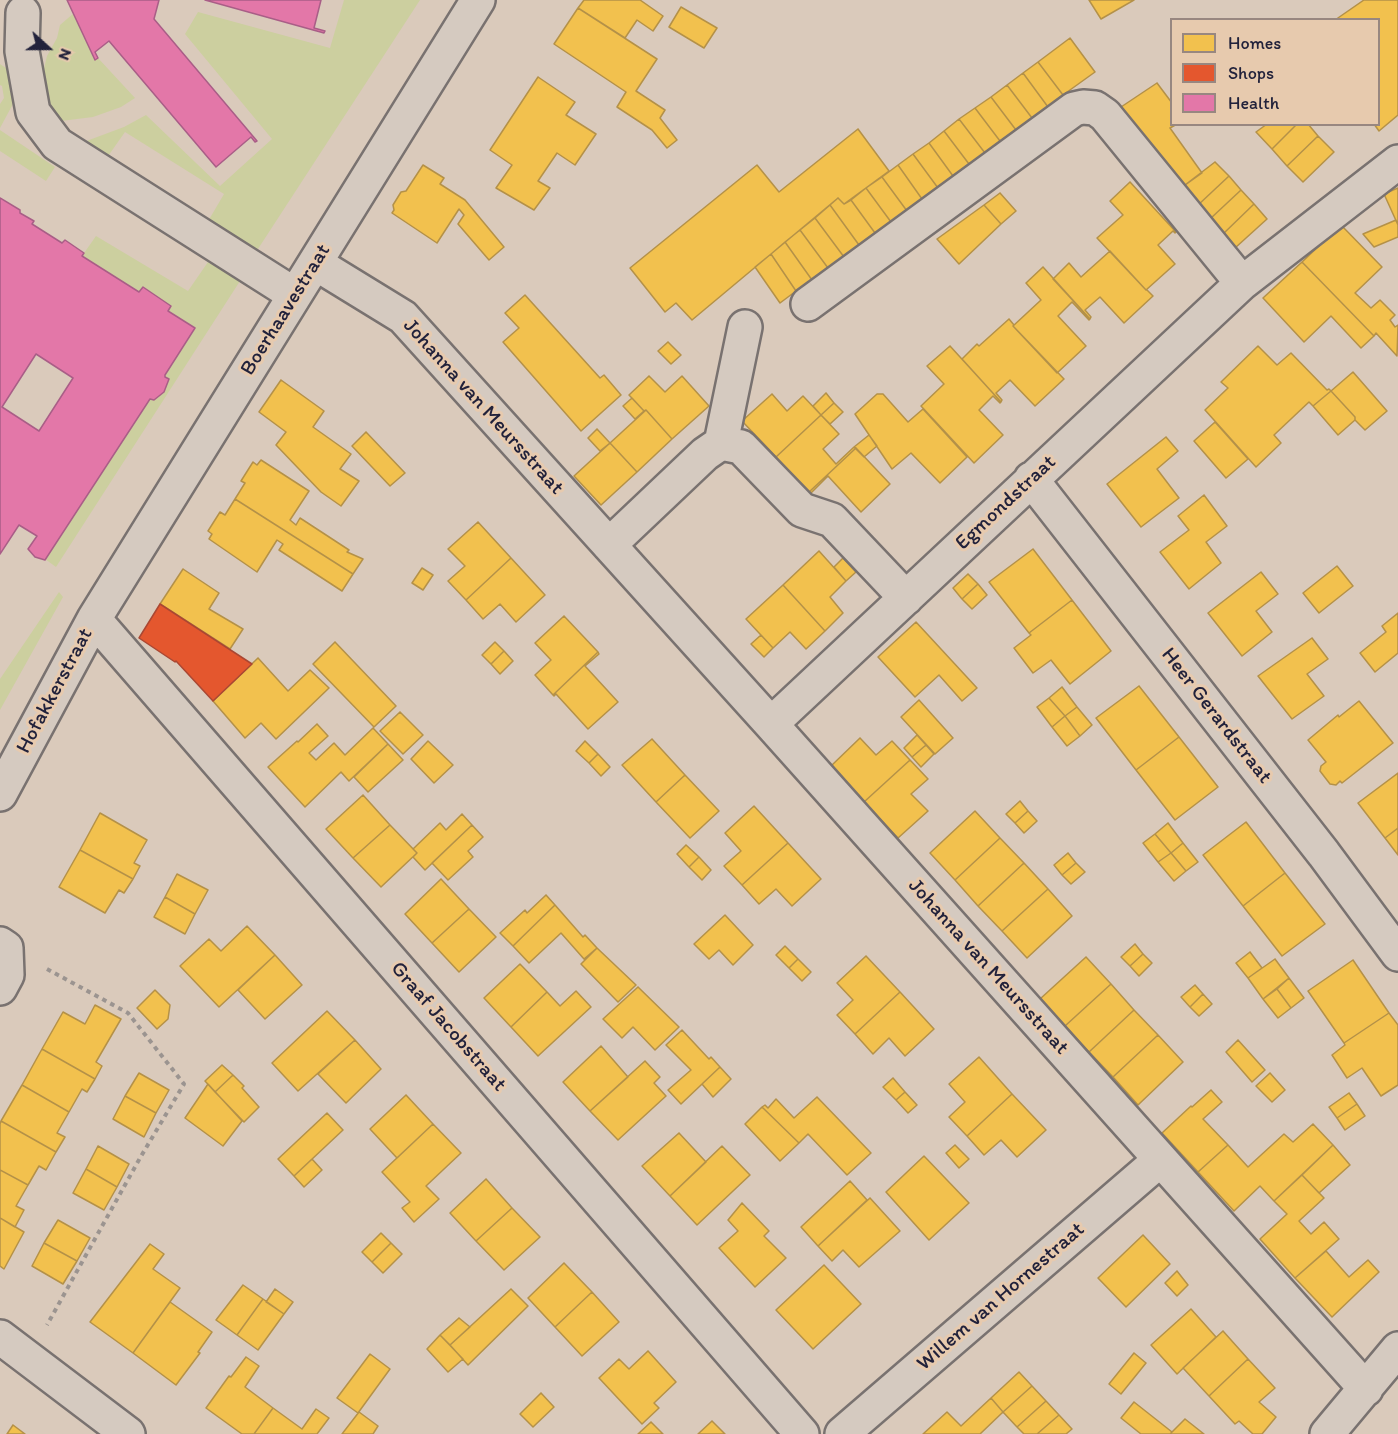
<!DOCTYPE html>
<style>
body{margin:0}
#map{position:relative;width:1398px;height:1434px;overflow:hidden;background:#dacabb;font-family:Itim,sans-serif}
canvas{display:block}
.legend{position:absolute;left:1170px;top:18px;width:210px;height:108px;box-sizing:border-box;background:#e7caae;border:2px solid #988780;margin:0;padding:8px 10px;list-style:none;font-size:18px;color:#22223b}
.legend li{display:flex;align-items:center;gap:12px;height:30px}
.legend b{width:30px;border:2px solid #988780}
.north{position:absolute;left:18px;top:18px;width:60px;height:60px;-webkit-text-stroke:4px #e7caae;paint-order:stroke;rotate:111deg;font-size:16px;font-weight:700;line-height:24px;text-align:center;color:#22223b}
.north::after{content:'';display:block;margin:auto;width:21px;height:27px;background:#22223b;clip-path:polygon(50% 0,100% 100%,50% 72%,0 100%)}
</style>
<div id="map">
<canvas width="1398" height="1434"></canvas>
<ul class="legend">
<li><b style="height:16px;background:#f2c14e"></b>Homes</li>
<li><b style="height:16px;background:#e4572e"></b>Shops</li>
<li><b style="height:16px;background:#e377a8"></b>Health</li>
</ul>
<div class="north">N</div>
</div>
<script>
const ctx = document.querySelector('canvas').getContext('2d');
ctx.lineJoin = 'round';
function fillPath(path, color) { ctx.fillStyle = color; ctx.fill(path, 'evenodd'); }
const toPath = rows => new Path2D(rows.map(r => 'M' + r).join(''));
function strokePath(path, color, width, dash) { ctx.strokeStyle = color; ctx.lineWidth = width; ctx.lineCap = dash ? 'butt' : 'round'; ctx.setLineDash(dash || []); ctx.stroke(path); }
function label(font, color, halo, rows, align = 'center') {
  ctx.font = font + ' Itim,sans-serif'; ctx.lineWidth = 6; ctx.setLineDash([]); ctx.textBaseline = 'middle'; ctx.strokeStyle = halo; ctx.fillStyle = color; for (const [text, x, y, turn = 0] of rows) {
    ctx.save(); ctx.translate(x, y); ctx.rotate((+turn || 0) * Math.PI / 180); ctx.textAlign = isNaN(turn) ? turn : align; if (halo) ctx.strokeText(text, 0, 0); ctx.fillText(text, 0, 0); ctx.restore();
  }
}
fillPath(toPath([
 [344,0,420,0,256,252,207,223,224,194,125,132,106,159,81,143,124,127,146,115,220,186,272,139,185,34,198,12,330,48],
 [74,13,96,59,98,58,135,98,121,107,93,117,61,121,46,104,41,81,47,56,57,38,60,25],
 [0,64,9,70,14,102,0,128,0,104,4,98,2,86,0,85],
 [0,130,55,167,46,181,0,151],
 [96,236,188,291,208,262,240,281,56,567,45,559,195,329,82,256],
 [59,592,63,597,0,710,0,679]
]), '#cccf9f');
const homes = toPath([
 [584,0,640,0,663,16,653,31,637,20,625,38,578,8,584,0],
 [1089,0,1134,0,1101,19,1089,0],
 [1364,0,1398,0,1398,115,1379,131,1374,124,1378,124,1378,20,1335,20,1364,0],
 [681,7,717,28,704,48,669,27,681,7],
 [578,8,657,59,636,91,665,110,660,118,677,140,667,148,652,130,617,107,626,92,554,44,578,8],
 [1070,38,1095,72,1063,95,1038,62,1070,38],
 [1038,62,1063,95,1048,107,1023,73,1038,62],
 [1023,73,1048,107,1032,118,1007,85,1023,73],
 [538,77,575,102,566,115,596,134,575,165,557,153,538,181,550,188,534,210,496,188,512,165,490,150,538,77],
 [1157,83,1172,103,1172,124,1177,124,1170,128,1202,173,1181,188,1121,107,1157,83],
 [1007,85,1032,118,1016,130,991,97,1007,85],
 [991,97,1016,130,1000,141,975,108,991,97],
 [975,108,1000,141,985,153,959,119,975,108],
 [959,119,985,153,969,164,944,131,959,119],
 [1267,124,1297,124,1272,149,1256,132,1267,124],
 [1297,124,1308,124,1318,136,1287,166,1272,149,1297,124],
 [858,129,889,171,844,204,838,198,692,320,676,303,665,312,630,268,757,165,779,192,858,129],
 [944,131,969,164,953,176,929,143,944,131],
 [1318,136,1334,152,1303,182,1287,166,1318,136],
 [929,143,953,176,938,188,913,154,929,143],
 [913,154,938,188,922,199,898,165,913,154],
 [1215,162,1229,176,1197,206,1181,188,1215,162],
 [423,165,444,178,440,184,465,200,504,247,489,260,458,224,464,215,459,209,437,243,392,213,394,210,393,205,401,192,406,191,423,165],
 [898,165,922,199,907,211,882,177,898,165],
 [1229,176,1241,190,1210,219,1197,206,1229,176],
 [882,177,907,211,891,222,866,188,882,177],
 [1130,182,1176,232,1175,233,1173,231,1158,245,1175,264,1146,290,1097,238,1123,215,1110,201,1130,182],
 [866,188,891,222,875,233,851,200,866,188],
 [1398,188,1398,225,1384,194,1398,188],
 [1241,190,1254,204,1223,234,1210,219,1241,190],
 [1000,193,1016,211,1001,224,984,205,1000,193],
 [838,198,844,204,851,200,875,233,859,245,830,205,838,198],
 [1254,204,1267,219,1235,248,1223,234,1254,204],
 [830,205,859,245,844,257,815,218,830,205],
 [984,205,1001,224,959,264,937,239,984,205],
 [815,218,844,257,828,268,800,230,815,218],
 [1396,220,1398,225,1398,237,1374,247,1363,234,1396,220],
 [1341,225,1382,267,1355,293,1371,308,1380,300,1395,315,1390,320,1395,327,1398,325,1397,356,1376,333,1374,336,1302,262,1341,225],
 [800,230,828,268,812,280,785,242,800,230],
 [785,242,812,280,796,291,771,254,785,242],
 [1110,251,1146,290,1147,290,1153,296,1124,323,1100,297,1085,310,1091,317,1090,319,1053,279,1069,263,1081,277,1110,251],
 [771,254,796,291,780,303,755,267,771,254],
 [1302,262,1374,336,1361,348,1331,316,1304,342,1263,298,1302,262],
 [1043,267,1090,319,1089,320,1072,302,1058,316,1086,346,1057,373,1013,326,1041,300,1026,283,1043,267],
 [525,295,600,378,604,375,621,395,581,431,503,342,519,328,505,313,525,295],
 [1009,319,1014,325,1013,326,1064,379,1035,406,1010,380,996,393,1002,400,1001,402,962,359,977,344,979,346,1009,319],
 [668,342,681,355,671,364,658,351,668,342],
 [950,346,1001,402,1000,403,993,396,979,410,1003,435,974,463,921,406,944,384,927,366,950,346],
 [1258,346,1277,365,1291,353,1327,390,1329,389,1331,391,1313,406,1309,402,1274,435,1281,443,1256,467,1205,410,1228,388,1221,382,1258,346],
 [1353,372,1387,411,1365,430,1355,420,1355,417,1331,391,1353,372],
 [649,376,665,392,682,376,709,406,672,439,646,410,644,411,629,395,649,376],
 [281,380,324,411,313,427,351,454,340,469,359,481,341,506,321,492,276,445,286,432,259,412,281,380],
 [1331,391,1355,417,1355,420,1338,435,1313,406,1331,391],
 [826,393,834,403,821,415,813,406,826,393],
 [772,394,787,411,803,396,821,415,776,457,742,421,772,394],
 [877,394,883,394,908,422,923,409,967,457,940,483,911,453,892,469,855,414,877,394],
 [632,398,644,411,635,419,623,406,632,398],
 [834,403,843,412,830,424,821,415,834,403],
 [646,410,672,439,637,472,610,443,646,410],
 [821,415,839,434,823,449,836,464,854,447,856,448,808,493,776,457,821,415],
 [1215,422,1248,459,1226,478,1194,441,1215,422],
 [597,429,610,443,600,451,588,438,597,429],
 [366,432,405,473,390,486,352,446,366,432],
 [869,435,877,446,864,457,854,447,869,435],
 [1166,437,1178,451,1157,469,1179,498,1141,527,1107,484,1166,437],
 [610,443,637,472,601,505,574,476,610,443],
 [856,448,890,484,861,512,828,476,810,494,808,493,856,448],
 [261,460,309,491,290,520,296,525,300,518,349,550,347,552,363,559,353,574,235,499,245,483,241,481,253,462,257,465,261,460],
 [1204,495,1227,526,1206,542,1221,563,1189,589,1160,552,1189,530,1178,516,1204,495],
 [235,499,353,574,342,591,279,550,283,544,277,540,257,572,209,539,212,534,208,531,220,512,225,515,235,499],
 [478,522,511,558,466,600,448,581,465,566,448,549,478,522],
 [1033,549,1072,600,1029,633,989,582,1033,549],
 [819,551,846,581,830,597,843,613,825,631,783,585,819,551],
 [511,558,545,595,516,622,500,604,483,619,466,600,511,558],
 [843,558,856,572,846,581,834,567,843,558],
 [1337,566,1353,586,1319,613,1303,593,1337,566],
 [422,568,433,575,423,590,412,583,422,568],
 [183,569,219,593,209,609,243,629,230,649,160,604,183,569],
 [1261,572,1278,594,1256,611,1272,632,1242,656,1208,613,1261,572],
 [968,574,978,584,962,599,953,588,968,574],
 [978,584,987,595,972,609,962,599,978,584],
 [783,585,825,631,806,649,790,632,773,648,746,619,783,585],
 [1072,600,1111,651,1070,684,1051,660,1033,673,1014,648,1031,635,1029,633,1072,600],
 [1398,613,1398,653,1375,672,1360,653,1386,632,1382,626,1398,613],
 [564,616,598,652,553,695,535,675,551,660,535,643,564,616],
 [916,622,977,688,962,701,939,675,915,697,878,657,916,622],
 [761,635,773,648,764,657,751,644,761,635],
 [1312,638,1328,659,1307,674,1324,696,1292,719,1258,676,1312,638],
 [335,642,396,706,374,727,313,664,335,642],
 [495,642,504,651,491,664,482,655,495,642],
 [504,651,513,661,500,674,491,664,504,651],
 [598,652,599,654,585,666,618,702,588,729,556,694,554,696,553,695,598,652],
 [258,658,288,691,310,670,329,688,276,739,261,723,245,738,213,701,258,658],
 [1139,686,1179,737,1136,770,1096,718,1139,686],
 [1062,687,1077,707,1065,716,1049,698,1062,687],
 [1049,698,1065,716,1052,727,1037,707,1049,698],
 [919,700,953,738,935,754,901,717,919,700],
 [1359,701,1393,743,1342,783,1340,781,1336,785,1330,784,1320,771,1321,766,1326,762,1308,740,1338,715,1339,717,1359,701],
 [1077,707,1092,725,1080,736,1065,716,1077,707],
 [400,712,423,735,403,754,380,731,400,712],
 [1065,716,1080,736,1067,746,1052,727,1065,716],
 [317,724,328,736,309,753,316,760,334,743,345,755,373,728,388,744,349,781,341,772,305,807,268,767,297,741,298,742,317,724],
 [917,735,926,745,912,757,904,748,917,735],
 [1179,737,1218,787,1175,820,1136,770,1179,737],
 [860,738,876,755,892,741,910,760,864,802,831,766,860,738],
 [652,739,685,775,656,802,622,765,652,739],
 [428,741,453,765,434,783,411,759,428,741],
 [585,741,598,754,589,763,576,751,585,741],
 [388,744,403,760,368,792,354,777,388,744],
 [926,745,934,754,921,767,912,757,926,745],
 [598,754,610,767,601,776,589,763,598,754],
 [910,760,928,779,911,794,928,811,898,838,864,802,910,760],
 [1398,773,1398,828,1385,838,1358,803,1398,773],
 [685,775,719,811,690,838,656,802,685,775],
 [363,795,390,825,353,858,326,829,363,795],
 [1020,801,1028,811,1015,823,1006,814,1020,801],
 [754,806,788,843,742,885,724,866,741,851,725,833,754,806],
 [975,811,1000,838,955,880,930,853,975,811],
 [1028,811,1037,821,1024,833,1015,823,1028,811],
 [100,813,147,840,134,863,140,866,133,879,80,850,100,813],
 [462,814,472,825,425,870,413,857,417,853,413,849,440,823,446,830,462,814],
 [1246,822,1285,873,1243,906,1203,855,1246,822],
 [1168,823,1183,843,1171,853,1155,834,1168,823],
 [390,825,417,853,381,887,353,858,390,825],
 [472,825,483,837,468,851,473,857,448,880,432,863,472,825],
 [1398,828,1398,855,1385,838,1398,828],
 [1155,834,1171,853,1158,862,1143,843,1155,834],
 [1000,838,1024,863,978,906,955,880,1000,838],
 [788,843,821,879,792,906,776,889,759,904,742,885,788,843],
 [1183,843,1198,862,1186,871,1171,853,1183,843],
 [686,845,699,857,689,867,677,854,686,845],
 [80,850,133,879,124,893,119,890,105,913,59,887,80,850],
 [1068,853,1076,863,1062,875,1054,865,1068,853],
 [1171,853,1186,871,1174,881,1158,862,1171,853],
 [699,857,711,870,702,880,689,867,699,857],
 [1024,863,1048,889,1002,931,978,906,1024,863],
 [1076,863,1085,872,1071,884,1062,875,1076,863],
 [1285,873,1325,924,1282,956,1243,906,1285,873],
 [177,874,208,890,195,914,165,897,177,874],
 [441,879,469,909,432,943,405,914,441,879],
 [1048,889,1072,916,1027,958,1002,931,1048,889],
 [546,895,555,905,513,946,500,933,525,910,527,913,546,895],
 [165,897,195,914,185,934,154,917,165,897],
 [555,905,583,937,585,935,597,948,584,959,561,933,529,963,513,946,555,905],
 [469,909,496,937,459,972,432,943,469,909],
 [725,915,753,945,733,965,719,950,709,959,694,944,725,915],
 [247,926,275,955,219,1007,180,966,209,939,221,951,247,926],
 [1135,944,1143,954,1130,966,1121,957,1135,944],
 [785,946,798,959,789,968,776,955,785,946],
 [597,948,636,985,618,1002,581,964,597,948],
 [1250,952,1262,968,1248,978,1236,963,1250,952],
 [1143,954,1152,963,1139,976,1130,966,1143,954],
 [275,955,302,985,265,1019,238,990,275,955],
 [866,956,900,992,855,1034,837,1015,853,1000,837,983,866,956],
 [1086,957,1111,984,1065,1026,1040,999,1086,957],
 [798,959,811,972,802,981,789,968,798,959],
 [1275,959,1289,978,1263,999,1248,978,1275,959],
 [1353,960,1389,1013,1344,1043,1308,991,1353,960],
 [520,964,547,992,511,1027,484,998,520,964],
 [1289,978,1304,998,1291,1008,1277,989,1289,978],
 [1111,984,1134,1010,1089,1052,1065,1026,1111,984],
 [1195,985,1203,994,1190,1007,1181,997,1195,985],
 [638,987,679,1027,655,1050,633,1027,622,1038,603,1019,638,987],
 [1277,989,1291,1008,1278,1018,1263,999,1277,989],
 [155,990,170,1005,168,1019,157,1029,137,1008,155,990],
 [576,991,591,1007,538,1056,511,1027,547,992,560,1006,576,991],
 [900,992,934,1029,905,1056,889,1038,873,1054,855,1034,900,992],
 [1203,994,1212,1004,1199,1016,1190,1007,1203,994],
 [95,1005,121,1019,96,1062,102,1066,95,1079,42,1049,63,1012,85,1024,95,1005],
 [1134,1010,1158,1035,1113,1077,1089,1052,1134,1010],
 [327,1011,355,1040,298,1091,272,1063,327,1011],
 [1389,1013,1398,1025,1398,1085,1381,1096,1362,1068,1347,1078,1332,1055,1345,1045,1344,1043,1389,1013],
 [682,1030,709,1059,711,1057,720,1067,681,1104,668,1090,691,1070,666,1045,682,1030],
 [1158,1035,1183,1062,1138,1105,1113,1077,1158,1035],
 [355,1040,381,1069,346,1103,318,1074,355,1040],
 [1238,1040,1265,1070,1252,1082,1226,1052,1238,1040],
 [601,1046,628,1077,590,1111,563,1082,601,1046],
 [42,1049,95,1079,87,1092,82,1089,69,1112,22,1085,42,1049],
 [979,1057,1012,1094,967,1136,949,1117,965,1102,949,1084,979,1057],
 [645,1061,660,1077,654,1083,666,1096,618,1140,590,1111,645,1061],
 [222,1065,233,1075,215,1092,205,1081,222,1065],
 [720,1067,731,1079,713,1097,702,1084,720,1067],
 [139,1073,169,1090,156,1113,125,1096,139,1073],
 [1270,1073,1285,1090,1272,1102,1256,1086,1270,1073],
 [233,1075,244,1086,242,1088,259,1107,244,1122,215,1092,233,1075],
 [893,1078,905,1092,896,1100,883,1087,893,1078],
 [208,1084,242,1121,223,1146,185,1118,208,1084],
 [22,1085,69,1112,57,1133,65,1137,56,1152,1,1121,22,1085],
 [1211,1090,1222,1102,1203,1119,1228,1145,1198,1172,1162,1133,1191,1106,1192,1107,1211,1090],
 [905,1092,917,1105,908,1113,896,1100,905,1092],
 [1349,1093,1357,1104,1337,1118,1329,1107,1349,1093],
 [1012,1094,1046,1130,1017,1157,1001,1140,984,1155,967,1136,1012,1094],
 [406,1095,433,1124,397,1158,370,1129,406,1095],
 [125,1096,156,1113,144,1137,113,1119,125,1096],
 [817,1097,871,1153,847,1175,808,1134,799,1143,762,1107,765,1105,768,1108,776,1099,794,1118,817,1097],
 [1357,1104,1365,1116,1345,1130,1337,1118,1357,1104],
 [762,1107,799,1143,780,1161,745,1124,762,1107],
 [327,1113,343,1130,294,1176,278,1159,327,1113],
 [1,1121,56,1152,46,1170,39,1166,28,1185,0,1170,0,1124,1,1121],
 [433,1124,461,1153,426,1186,439,1199,414,1222,402,1208,410,1202,382,1172,433,1124],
 [1313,1124,1333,1145,1274,1201,1260,1186,1234,1211,1198,1172,1228,1145,1248,1167,1284,1134,1293,1142,1313,1124],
 [679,1133,706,1162,670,1196,642,1166,679,1133],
 [955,1145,969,1159,959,1168,946,1153,955,1145],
 [1333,1145,1350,1165,1319,1193,1302,1175,1333,1145],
 [98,1146,129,1164,117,1187,86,1169,98,1146],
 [722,1146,750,1175,697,1225,670,1196,722,1146],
 [924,1156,969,1203,929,1240,886,1192,924,1156],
 [312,1159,322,1170,304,1187,294,1176,312,1159],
 [86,1169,117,1187,104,1210,73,1193,86,1169],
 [0,1170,28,1185,16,1206,24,1210,15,1227,0,1218,0,1170],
 [1302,1175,1324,1198,1299,1221,1311,1234,1324,1222,1339,1239,1295,1278,1260,1239,1287,1214,1274,1201,1302,1175],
 [486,1179,512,1208,476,1241,450,1213,486,1179],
 [850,1181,867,1200,818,1246,801,1227,850,1181],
 [870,1198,900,1231,859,1267,843,1250,832,1261,818,1246,870,1198],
 [742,1203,769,1231,764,1236,786,1258,755,1287,719,1248,738,1231,728,1220,742,1203],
 [512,1208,540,1237,504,1270,476,1241,512,1208],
 [0,1218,24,1232,4,1269,0,1266,0,1218],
 [58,1220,90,1238,77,1261,44,1243,58,1220],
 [381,1233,391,1243,372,1262,362,1252,381,1233],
 [1143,1235,1170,1264,1126,1307,1098,1278,1143,1235],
 [44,1243,77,1261,63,1284,32,1266,44,1243],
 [391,1243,402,1254,383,1273,372,1262,391,1243],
 [150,1244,164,1254,153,1269,180,1288,133,1353,90,1322,150,1244],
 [1326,1251,1349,1277,1368,1260,1379,1272,1332,1317,1295,1278,1326,1251],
 [564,1263,592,1292,555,1327,528,1298,564,1263],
 [824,1265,861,1304,813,1349,776,1310,824,1265],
 [1177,1271,1188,1285,1177,1296,1165,1283,1177,1271],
 [243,1285,263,1299,237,1335,216,1320,243,1285],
 [275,1289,293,1302,284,1314,266,1302,275,1289],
 [511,1289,528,1306,468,1365,450,1345,511,1289],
 [592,1292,619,1322,582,1356,555,1327,592,1292],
 [263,1299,284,1314,258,1350,237,1335,263,1299],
 [170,1302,212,1332,198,1352,200,1353,176,1385,133,1353,170,1302],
 [1191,1309,1216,1337,1177,1374,1151,1345,1191,1309],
 [459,1318,470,1327,450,1345,440,1335,459,1318],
 [1223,1331,1248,1359,1209,1396,1183,1368,1223,1331],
 [440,1335,463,1359,448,1372,427,1349,440,1335],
 [648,1351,676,1382,654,1403,659,1408,642,1424,599,1378,619,1359,629,1369,648,1351],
 [1134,1353,1146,1363,1121,1394,1109,1384,1134,1353],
 [370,1354,390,1369,358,1413,337,1398,370,1354],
 [246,1357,259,1366,245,1387,273,1408,254,1434,242,1434,206,1408,229,1376,231,1377,246,1357],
 [1248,1359,1275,1388,1259,1402,1276,1417,1262,1434,1253,1434,1239,1421,1235,1424,1209,1396,1248,1359],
 [1019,1372,1032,1386,1003,1412,991,1398,1019,1372],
 [1032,1386,1046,1401,1017,1427,1003,1412,1032,1386],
 [541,1393,554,1407,533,1427,520,1414,541,1393],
 [991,1398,1003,1412,980,1434,923,1434,947,1412,961,1426,991,1398],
 [1046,1401,1059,1415,1037,1434,1024,1434,1017,1427,1046,1401],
 [1134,1402,1172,1432,1170,1434,1141,1434,1121,1418,1134,1402],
 [273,1408,302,1429,316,1409,329,1418,317,1434,254,1434,273,1408],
 [359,1412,378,1426,373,1434,342,1434,359,1412],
 [1059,1415,1072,1429,1066,1434,1037,1434,1059,1415],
 [1185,1419,1204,1434,1170,1434,1185,1419],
 [712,1421,725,1434,698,1434,712,1421],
 [651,1422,663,1434,638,1434,651,1422],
 [13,1425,25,1434,7,1434,13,1425]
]);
fillPath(homes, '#f2c14e');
strokePath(homes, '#b49148', 1.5);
const shops = toPath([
 [160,604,252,664,213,701,176,661,175,662,139,638,160,604]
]);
fillPath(shops, '#e4572e');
strokePath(shops, '#aa4732', 1.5);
const health = toPath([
 [67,0,159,0,154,19,257,141,255,142,251,137,216,167,109,41,95,52,98,58,95,60,67,0],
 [205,0,321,0,314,28,325,31,324,33,205,0],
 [0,198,20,210,20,213,34,221,32,224,62,243,65,240,84,253,82,256,139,292,143,287,171,306,168,311,195,328,165,375,165,377,169,379,164,392,154,400,150,399,45,560,35,557,28,549,37,536,19,525,0,554,0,198],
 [36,354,73,378,39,431,2,407,36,354]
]);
fillPath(health, '#e377a8');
strokePath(health, '#a95e87', 1.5);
const minor = toPath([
 [23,13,22,51,33,112,57,144,295,295],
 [315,263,403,317,771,724,1366,1389],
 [808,304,1074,109,1083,107,1095,108,1105,115,1242,283],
 [721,443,745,327],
 [1031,479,1324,854,1398,954],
 [609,545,705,454,721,443,741,447,802,510,832,520,906,598],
 [94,619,802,1434],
 [771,724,1242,283,1398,162],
 [0,794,94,619,478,0],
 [0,944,6,948,7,975,0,988],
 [0,1337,128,1434],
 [842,1434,1160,1160],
 [1327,1434,1398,1349]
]);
strokePath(minor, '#797270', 38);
strokePath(toPath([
 [47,969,128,1013,184,1084,140,1158,47,1325]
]), '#9b9490', 4, [4.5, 4.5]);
strokePath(minor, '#d5cac0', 33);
label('21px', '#22223b', '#e7caae', [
 ["Boerhaavestraat",286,310,-58],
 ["Johanna van Meursstraat",483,407,48],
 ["Egmondstraat",1006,503,-43],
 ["Hofakkerstraat",55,691,-62],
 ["Heer Gerardstraat",1216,716,52],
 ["Johanna van Meursstraat",988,967,48],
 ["Graaf Jacobstraat",448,1027,49],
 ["Willem van Hornestraat",1001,1297,-41]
]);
</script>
